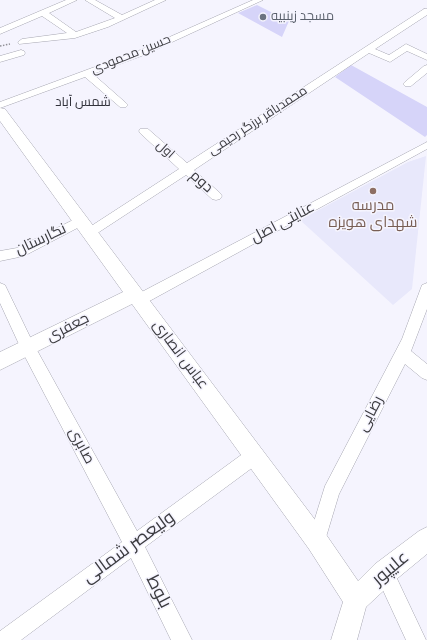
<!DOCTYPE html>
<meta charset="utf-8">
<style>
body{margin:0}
canvas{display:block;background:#f5f4fe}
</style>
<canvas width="427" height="640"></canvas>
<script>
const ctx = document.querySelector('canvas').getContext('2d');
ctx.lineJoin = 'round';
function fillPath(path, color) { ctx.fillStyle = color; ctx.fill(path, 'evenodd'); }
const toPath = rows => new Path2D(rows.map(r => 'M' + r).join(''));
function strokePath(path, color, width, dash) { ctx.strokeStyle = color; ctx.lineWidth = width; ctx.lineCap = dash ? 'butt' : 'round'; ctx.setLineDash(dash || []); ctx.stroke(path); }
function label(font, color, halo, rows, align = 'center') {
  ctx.font = font + ' "Titillium Web",Cairo,sans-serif'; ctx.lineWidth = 3; ctx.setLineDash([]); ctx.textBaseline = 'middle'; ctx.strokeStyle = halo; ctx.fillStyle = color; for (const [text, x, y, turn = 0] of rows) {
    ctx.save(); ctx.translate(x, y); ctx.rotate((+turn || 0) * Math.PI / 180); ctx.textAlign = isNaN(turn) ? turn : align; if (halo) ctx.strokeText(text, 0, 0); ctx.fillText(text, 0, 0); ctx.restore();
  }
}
fillPath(toPath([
 [426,156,412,289,393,305,300,220,408,162]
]), '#e8e8fb');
fillPath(toPath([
 [257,5,289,21,282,37,238,13],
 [351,65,427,107,427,135,425,137,335,77]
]), '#d6d4f9');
const minor = toPath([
 [66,0,77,0,49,13,76,32,115,18,85,0,95,0,122,15,155,0,166,0,108,27,75,38,19,44,18,42,22,39,67,33,42,16,0,34,0,28,66,0],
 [253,0,263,0,144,55,93,74,126,103,128,105,126,107,120,107,85,77,0,108,0,102,138,51,253,0],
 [424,9,427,9,427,15,375,49,389,55,406,44,427,54,427,60,407,51,390,62,369,53,194,170,220,193,222,196,220,199,216,200,212,199,186,175,93,236,89,238,85,236,83,233,85,230,179,169,140,133,139,131,140,129,148,129,187,163,424,9],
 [21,50,24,51,25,53,24,55,0,62,0,56,21,50],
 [427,65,427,73,411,86,405,86,403,84,405,82,424,66,427,65],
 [427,142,427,149,144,304,139,306,134,304,132,300,134,296,427,142],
 [81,216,85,218,87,221,85,224,24,256,0,261,0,251,17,248,81,216],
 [0,283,5,285,33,343,137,531,248,450,254,448,260,450,262,456,260,462,145,547,192,640,171,640,131,558,21,640,0,640,0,631,122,542,23,353,0,303,0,283],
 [427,283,427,309,411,351,427,364,427,380,422,378,405,364,339,494,323,547,317,550,311,547,308,541,325,486,402,339,422,285,427,283],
 [384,564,391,566,426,640,406,640,375,573,377,566,384,564]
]);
const tertiary = toPath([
 [0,108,5,109,141,289,325,533,358,581,375,564,419,531,427,527,427,554,393,582,366,607,357,640,331,640,343,602,309,549,132,304,0,370,0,352,123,292,0,121,0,108]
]);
strokePath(minor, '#a6a6b1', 1);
strokePath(tertiary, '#a6a6b1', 1);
strokePath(toPath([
 [0,46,10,44]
]), '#919097', 1.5, [1.5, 1.5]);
fillPath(minor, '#fff');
fillPath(tertiary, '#fff');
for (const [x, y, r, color] of [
 [263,17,4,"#6b7280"],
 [373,191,4,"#8d6e63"]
]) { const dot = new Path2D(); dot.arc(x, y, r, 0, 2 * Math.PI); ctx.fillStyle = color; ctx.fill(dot); strokePath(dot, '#f5f4fe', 1.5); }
label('13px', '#5b616d', '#f5f4fe', [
 ["مسجد زینبیه",271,17]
], 'left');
label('13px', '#3b3b3f', '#f5f4fe', [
 ["حسین محمودی",131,55,-22],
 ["محمدباقر برزگر رحیمی",258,121,-33],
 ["اول",165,150,42]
]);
label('13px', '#31313a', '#f5f4fe', [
 ["شمس آباد",83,103]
]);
label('15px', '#3b3b3f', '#f5f4fe', [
 ["دوم",201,182,42],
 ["عنایتی اصل",283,223,-28],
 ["نگارستان",41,240,-25],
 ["جعفری",68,328,-27],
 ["عباس انصاری",180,355,53],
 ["رضایی",371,414,-62],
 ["صابری",81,446,62]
]);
label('15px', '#785e54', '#f5f4fe', [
 ["مدرسه",373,206],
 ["شهدای هویزه",373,223]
]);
label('18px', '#3b3b3f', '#f5f4fe', [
 ["ولیعصر شمالی",129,548,-36],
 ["علیپور",391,569,-40],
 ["بلوط",158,592,63]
]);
</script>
